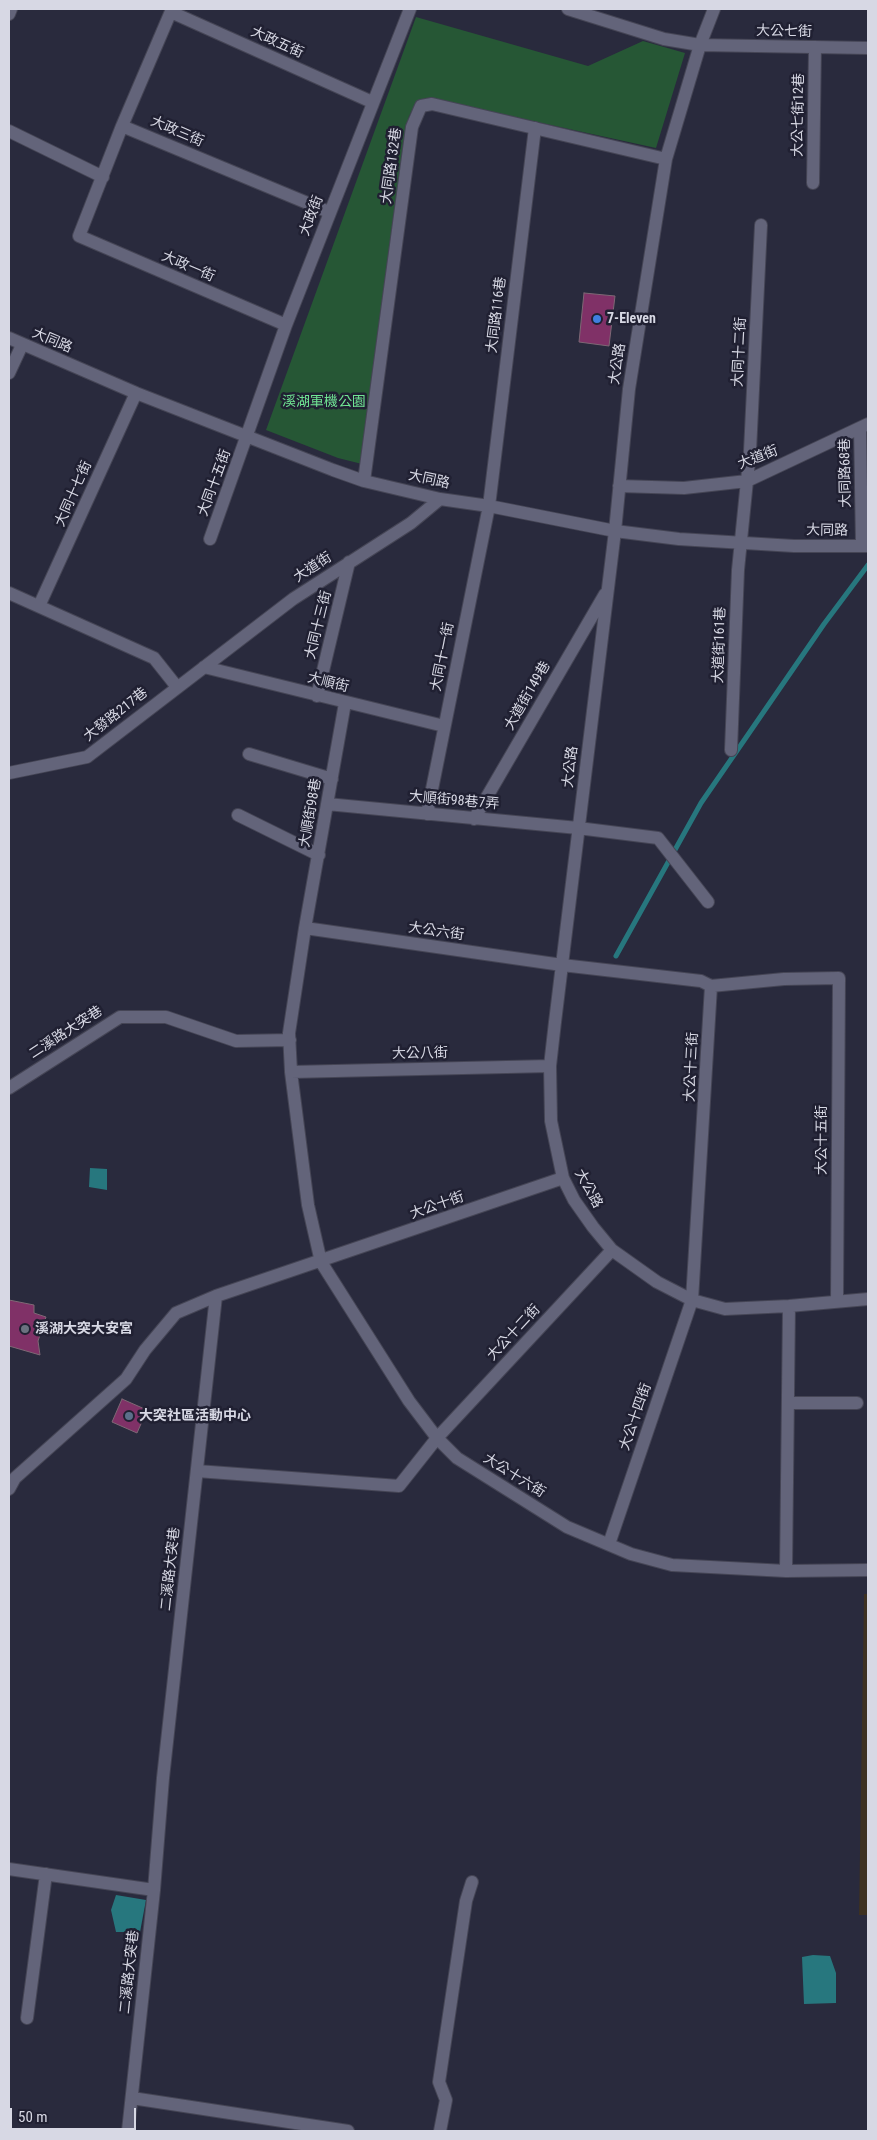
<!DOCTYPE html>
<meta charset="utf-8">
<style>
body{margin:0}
#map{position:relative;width:877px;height:2140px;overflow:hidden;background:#292a3d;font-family:"Roboto Condensed",sans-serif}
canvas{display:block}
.frame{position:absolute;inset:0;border:10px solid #d7d8e4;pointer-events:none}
.scale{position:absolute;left:10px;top:2108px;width:126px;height:22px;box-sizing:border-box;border:2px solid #d7d8e4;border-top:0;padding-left:6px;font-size:15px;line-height:18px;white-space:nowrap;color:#d7d8e4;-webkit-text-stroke:4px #202032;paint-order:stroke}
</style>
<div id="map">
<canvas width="877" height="2140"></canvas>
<div class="frame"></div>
<div class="scale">50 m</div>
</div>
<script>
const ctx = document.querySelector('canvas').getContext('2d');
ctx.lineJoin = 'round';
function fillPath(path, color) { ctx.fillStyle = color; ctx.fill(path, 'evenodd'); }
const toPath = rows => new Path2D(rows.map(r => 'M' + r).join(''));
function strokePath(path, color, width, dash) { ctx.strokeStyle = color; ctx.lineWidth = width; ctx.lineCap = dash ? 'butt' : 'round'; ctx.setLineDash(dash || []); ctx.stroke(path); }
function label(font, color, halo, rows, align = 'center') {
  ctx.font = font + ' "Roboto Condensed","Noto Sans TC",sans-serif'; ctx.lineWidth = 5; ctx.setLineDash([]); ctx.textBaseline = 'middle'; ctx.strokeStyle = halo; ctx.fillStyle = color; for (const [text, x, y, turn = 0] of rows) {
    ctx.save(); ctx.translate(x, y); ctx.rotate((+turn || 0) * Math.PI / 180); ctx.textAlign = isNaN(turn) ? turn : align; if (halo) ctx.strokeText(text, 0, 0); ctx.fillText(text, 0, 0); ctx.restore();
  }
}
fillPath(toPath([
 [864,1594,868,1594,868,1915,859,1915]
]), '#3d3122');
fillPath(toPath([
 [416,17,588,66,643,41,685,53,656,148,427,98,416,104,409,116,362,464,338,458,266,430]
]), '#265735');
fillPath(toPath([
 [90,1168,107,1169,107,1190,89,1187],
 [116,1895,146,1900,140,1932,116,1932,111,1910],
 [813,1955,830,1956,836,1973,836,2003,804,2004,802,1957]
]), '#27777e');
strokePath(toPath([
 [616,956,701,803,824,624,868,565]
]), '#27777e', 5);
const building = toPath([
 [584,293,615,296,609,346,579,342,584,293],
 [9,1300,34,1305,34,1313,46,1317,38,1341,40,1355,9,1346,9,1300],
 [122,1399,147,1410,137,1433,112,1422,122,1399]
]);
fillPath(building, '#803167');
strokePath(building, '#7e6875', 1);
const minor = toPath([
 [568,9,664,39,700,45,868,48],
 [714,9,700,45,666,159,629,389,615,531,555,1022,550,1066,551,1121,563,1178,574,1200,593,1227,612,1250,657,1282,692,1300,725,1309,789,1306,868,1299],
 [171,12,372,102],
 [9,14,11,9],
 [122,126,172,9],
 [9,131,103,177],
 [813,183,815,47],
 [286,325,79,236,122,126,329,212],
 [9,338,136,393,333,470,364,481,440,499,489,506,615,531,679,539,794,546,868,546],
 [9,373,22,345],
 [860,428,862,546],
 [364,481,412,127,421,106,432,104,666,159],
 [619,486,684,488,747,481,868,424],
 [210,539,286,325,410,9],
 [9,593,154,658,177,687],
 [39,606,136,393],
 [204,667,444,726],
 [317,696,349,562],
 [345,703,305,928,289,1033,291,1072,308,1205,321,1262,409,1401,437,1438,457,1458,567,1527,631,1554,672,1565,786,1571,868,1570],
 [731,750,738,570,750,451,761,225],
 [249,754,332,779],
 [9,773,87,757,293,599,411,523,440,499],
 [327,804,578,828,658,838,708,902],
 [427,814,489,506,535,128],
 [238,815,319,855],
 [474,819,605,594],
 [305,928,562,965,701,981,711,986,692,1300,609,1544],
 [711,986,784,979,839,978,837,1301],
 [291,1072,550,1066],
 [9,1088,120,1017,166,1017,236,1041,290,1040],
 [788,1403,857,1403],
 [197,1471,399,1486,437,1438,612,1250],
 [9,1489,15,1478,126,1379,145,1350,176,1313,216,1296,563,1178],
 [786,1571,789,1306],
 [9,1869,154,1890],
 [27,2018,46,1874],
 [132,2098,348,2131],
 [128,2131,154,1890,163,1778,216,1296],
 [440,2131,446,2100,439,2082,466,1901,472,1882]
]);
strokePath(minor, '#454555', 14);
strokePath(minor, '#63647a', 12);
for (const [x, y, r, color] of [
 [597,319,5,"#3f7fe0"],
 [25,1329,5,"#6b7280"],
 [129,1416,5,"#5c6f8a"]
]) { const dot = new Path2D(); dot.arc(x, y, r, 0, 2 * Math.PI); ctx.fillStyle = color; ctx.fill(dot); strokePath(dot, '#202032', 2); }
label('14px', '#d7d8e4', '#202032', [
 ["大公七街",784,32,1],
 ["大政五街",277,43,24],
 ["大公七街12巷",799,115,-89],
 ["大政三街",177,132,23],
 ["大同路132巷",392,166,-82],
 ["大政街",312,216,-69],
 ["大政一街",188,267,23],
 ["大同路116巷",497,315,-83],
 ["大同路",52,341,23],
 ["大同十二街",740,352,-87],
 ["大公路",618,364,-81],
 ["大道街",758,458,-21],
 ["大同路68巷",846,473,-91],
 ["大同路",429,480,12],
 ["大同十五街",215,483,-70],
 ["大同十七街",74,494,-66],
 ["大同路",827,531,1],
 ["大道街",313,568,-33],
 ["大同十三街",319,625,-76],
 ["大道街161巷",720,645,-88],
 ["大同十一街",443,657,-79],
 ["大順街",328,683,14],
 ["大道街149巷",528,696,-60],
 ["大發路217巷",116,715,-38],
 ["大公路",571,767,-83],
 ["大順街98巷7弄",454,801,5],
 ["大順街98巷",311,813,-80],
 ["大公六街",436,932,8],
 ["二溪路大突巷",66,1033,-33],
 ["大公八街",420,1054,-1],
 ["大公十三街",692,1067,-87],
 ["大公十五街",822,1140,-90],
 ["大公路",588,1189,61],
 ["大公十街",437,1206,-19],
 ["大公十二街",514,1333,-47],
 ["大公十四街",636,1417,-71],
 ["大公十六街",514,1476,32],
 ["二溪路大突巷",171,1569,-84],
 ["二溪路大突巷",130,1972,-84]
]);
label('bold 14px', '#d7d8e4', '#202032', [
 ["7-Eleven",607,319],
 ["溪湖大突大安宮",35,1329],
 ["大突社區活動中心",139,1416]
], 'left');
label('14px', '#70e493', '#202032', [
 ["溪湖軍機公園",324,402]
]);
</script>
